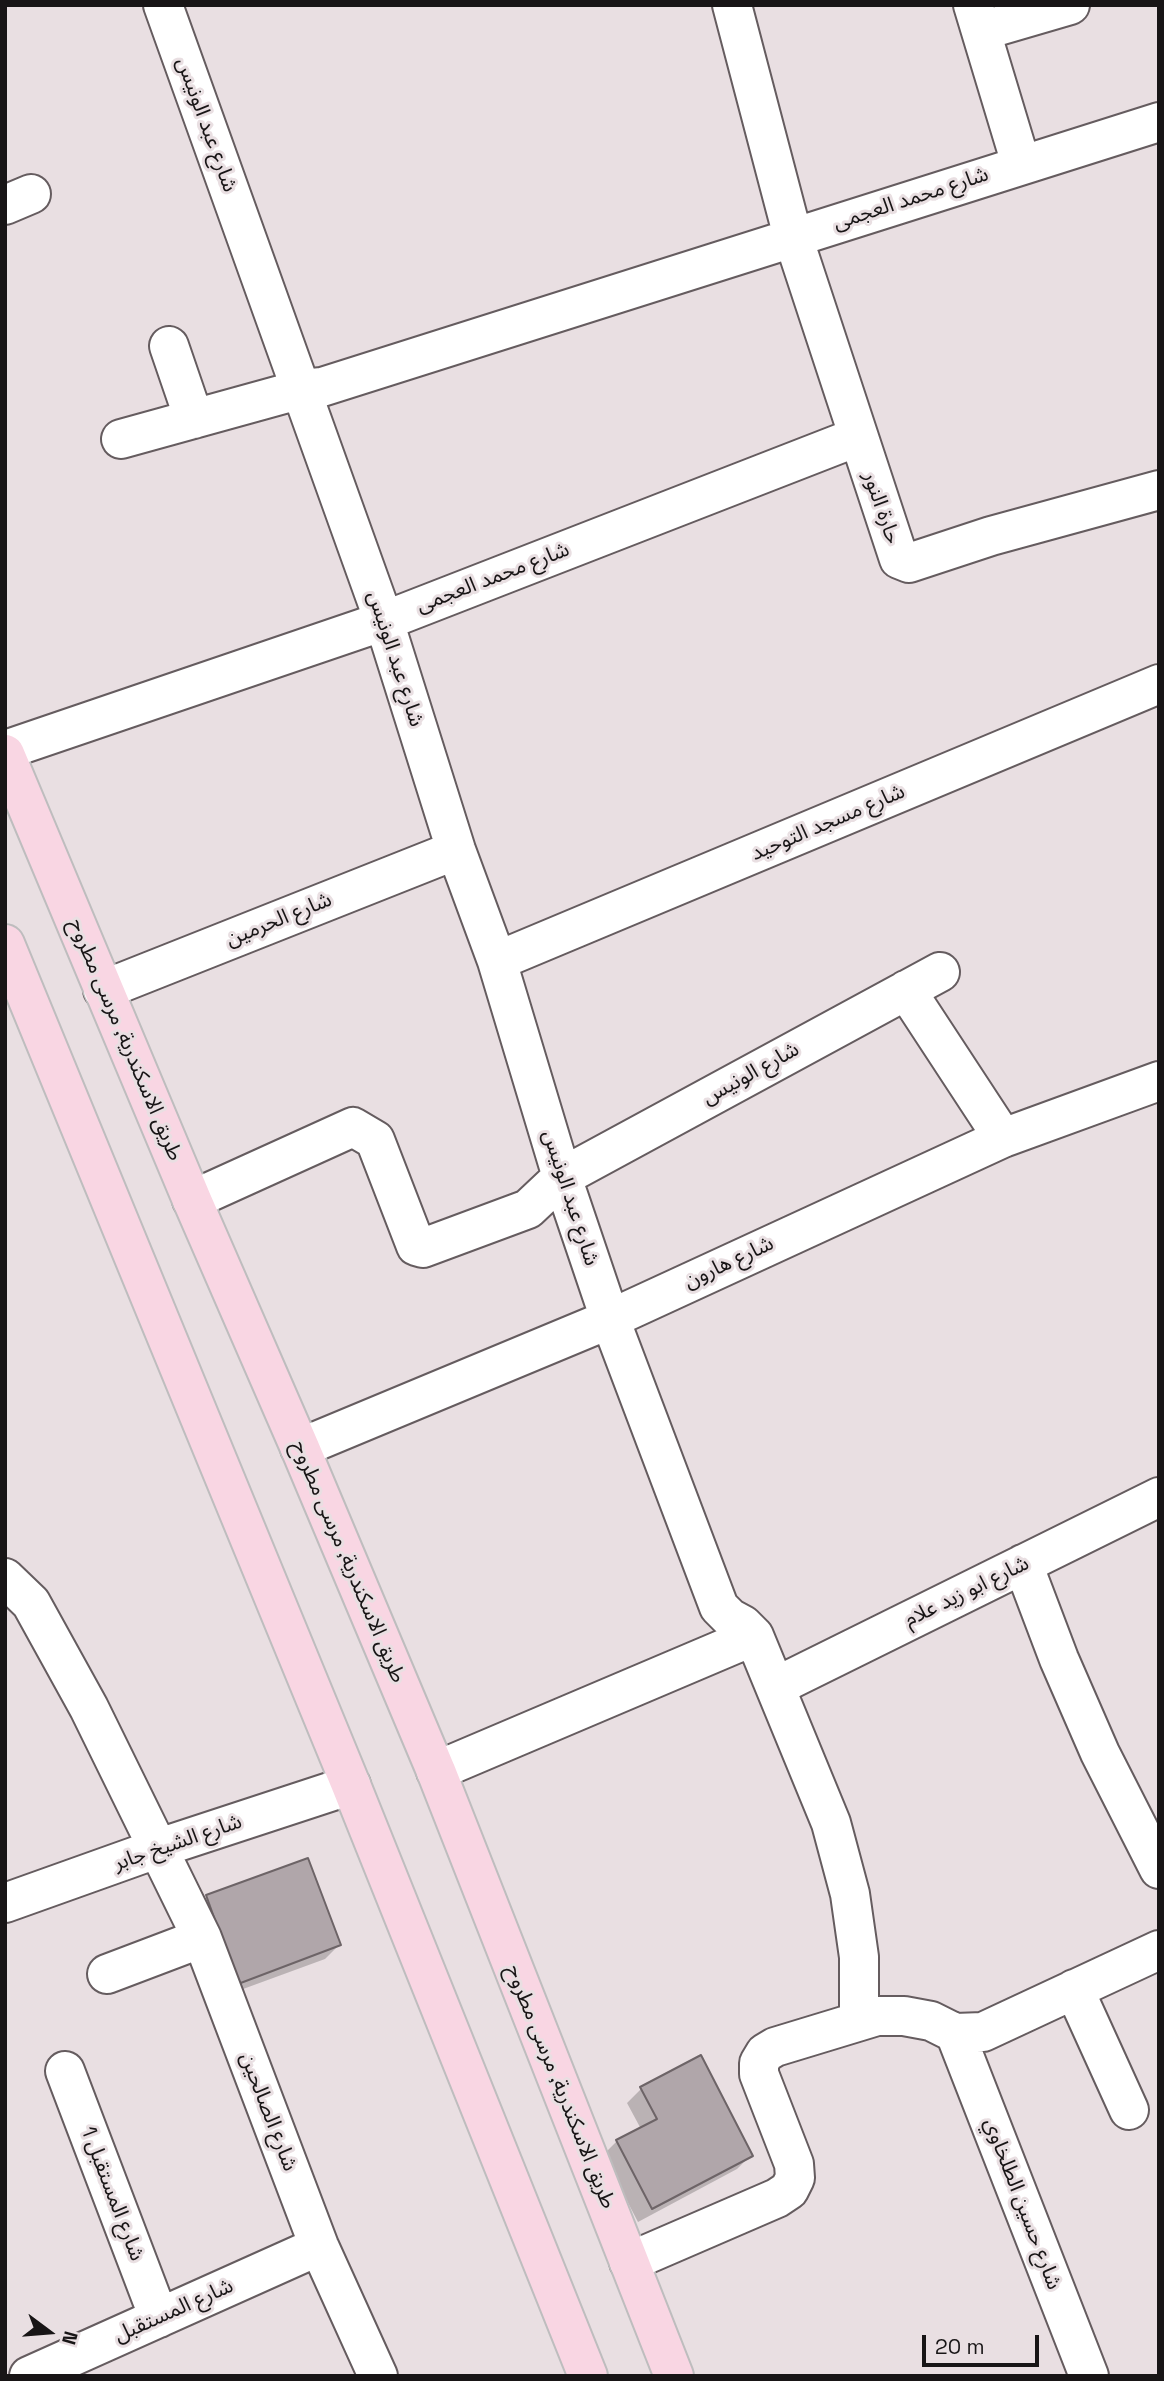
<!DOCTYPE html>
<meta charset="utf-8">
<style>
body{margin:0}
#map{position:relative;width:1164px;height:2381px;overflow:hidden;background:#e9dfe2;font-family:"Space Grotesk",sans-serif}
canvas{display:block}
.frame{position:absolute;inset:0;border:7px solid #181516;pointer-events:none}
.north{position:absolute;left:14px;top:2297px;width:70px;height:70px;-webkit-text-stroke:5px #e9dfe2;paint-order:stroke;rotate:106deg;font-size:19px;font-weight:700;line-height:28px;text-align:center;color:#181516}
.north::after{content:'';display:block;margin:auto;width:24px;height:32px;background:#181516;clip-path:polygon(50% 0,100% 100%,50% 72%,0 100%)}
.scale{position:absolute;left:922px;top:2335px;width:117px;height:32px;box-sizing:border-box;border:4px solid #181516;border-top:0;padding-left:9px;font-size:21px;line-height:24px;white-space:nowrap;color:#181516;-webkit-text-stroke:5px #e9dfe2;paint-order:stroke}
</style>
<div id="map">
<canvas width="1164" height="2381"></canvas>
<div class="frame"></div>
<div class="north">N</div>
<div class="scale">20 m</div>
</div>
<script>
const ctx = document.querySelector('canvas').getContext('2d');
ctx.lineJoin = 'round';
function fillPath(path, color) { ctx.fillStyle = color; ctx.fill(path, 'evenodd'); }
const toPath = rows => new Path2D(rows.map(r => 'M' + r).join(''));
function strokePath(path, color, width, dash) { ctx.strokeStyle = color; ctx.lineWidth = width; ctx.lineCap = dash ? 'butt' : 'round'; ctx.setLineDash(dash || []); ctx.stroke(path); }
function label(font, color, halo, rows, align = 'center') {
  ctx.font = font + ' "Space Grotesk","Noto Sans Arabic",sans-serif'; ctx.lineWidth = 6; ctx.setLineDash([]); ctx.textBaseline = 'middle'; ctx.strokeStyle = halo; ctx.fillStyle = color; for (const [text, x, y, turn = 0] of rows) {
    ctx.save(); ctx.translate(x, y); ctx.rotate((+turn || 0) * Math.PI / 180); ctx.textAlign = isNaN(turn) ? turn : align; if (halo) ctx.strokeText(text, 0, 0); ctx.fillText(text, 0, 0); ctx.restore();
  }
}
fillPath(toPath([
 [307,1860,339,1945,325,1959,224,1996,192,1911,207,1897],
 [641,2089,751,2155,737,2169,638,2222,603,2155,617,2141,641,2129,627,2103]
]), '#0003');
const building = toPath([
 [308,1858,341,1945,238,1984,206,1895,308,1858],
 [701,2055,753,2156,652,2209,616,2140,657,2119,640,2087,701,2055]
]);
fillPath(building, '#b0a6aa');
strokePath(building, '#6d6467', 2);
const street = toPath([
 [163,5,384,621,456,850,497,961,562,1177,610,1319,719,1607,730,1618,743,1625,754,1636,831,1823,850,1894,859,1957,859,2021],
 [732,5,793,237,899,559,909,563,991,536,1159,490],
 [973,5,1021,164],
 [981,31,1070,5],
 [5,205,31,194],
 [169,346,194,419],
 [121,439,302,389,322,387,1159,122],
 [5,750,384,621,857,437],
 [497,961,1159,684],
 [103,990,456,850],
 [906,990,1003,1138],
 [192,1200,353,1127,375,1140,416,1246,423,1248,528,1209,562,1177,940,972],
 [300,1448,610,1319,1003,1138,1159,1081],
 [1023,1564,1059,1659,1100,1753,1159,1869],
 [5,1578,31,1603,89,1708,202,1938,319,2246,378,2376],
 [775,1687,1159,1497],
 [436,1771,754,1636],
 [5,1903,159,1848,351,1785],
 [107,1974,202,1938],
 [1074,1989,1129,2110],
 [955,2033,1089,2376],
 [65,2071,159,2318],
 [629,2262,777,2198,789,2190,795,2178,794,2164,759,2074,759,2063,765,2053,775,2047,877,2016,904,2016,931,2021,955,2033,983,2032,1159,1950],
 [29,2376,319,2246]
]);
const primary = toPath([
 [5,754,192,1200,300,1448,436,1771,674,2376],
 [5,944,351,1785,588,2376]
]);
strokePath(street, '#655c5f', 42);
strokePath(primary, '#bebdbe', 42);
strokePath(street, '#fff', 38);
strokePath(primary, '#f9d6e3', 38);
label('21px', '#181516', '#e9dfe2', [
 ["شارع عبد الونيس",206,125,70],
 ["شارع محمد العجمى",911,199,-18],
 ["حارة النور",881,508,71],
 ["شارع محمد العجمى",493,578,-21],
 ["شارع عبد الونيس",395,659,72],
 ["شارع مسجد التوحيد",828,823,-23],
 ["شارع الحرمين",279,920,-22],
 ["طريق الاسكندرية, مرسى مطروح",125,1040,67],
 ["شارع الونيس",751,1074,-29],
 ["شارع عبد الونيس",570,1198,72],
 ["شارع هارون",729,1263,-25],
 ["طريق الاسكندرية, مرسى مطروح",348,1562,67],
 ["شارع ابو زيد علام",967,1592,-26],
 ["شارع الشيخ جابر",178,1843,-19],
 ["طريق الاسكندرية, مرسى مطروح",560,2087,68],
 ["شارع الصالحين",268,2112,69],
 ["شارع المستقبل 1",112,2194,69],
 ["شارع حسين الطلخاوي",1022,2204,69],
 ["شارع المستقبل",174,2311,-24]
]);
</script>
